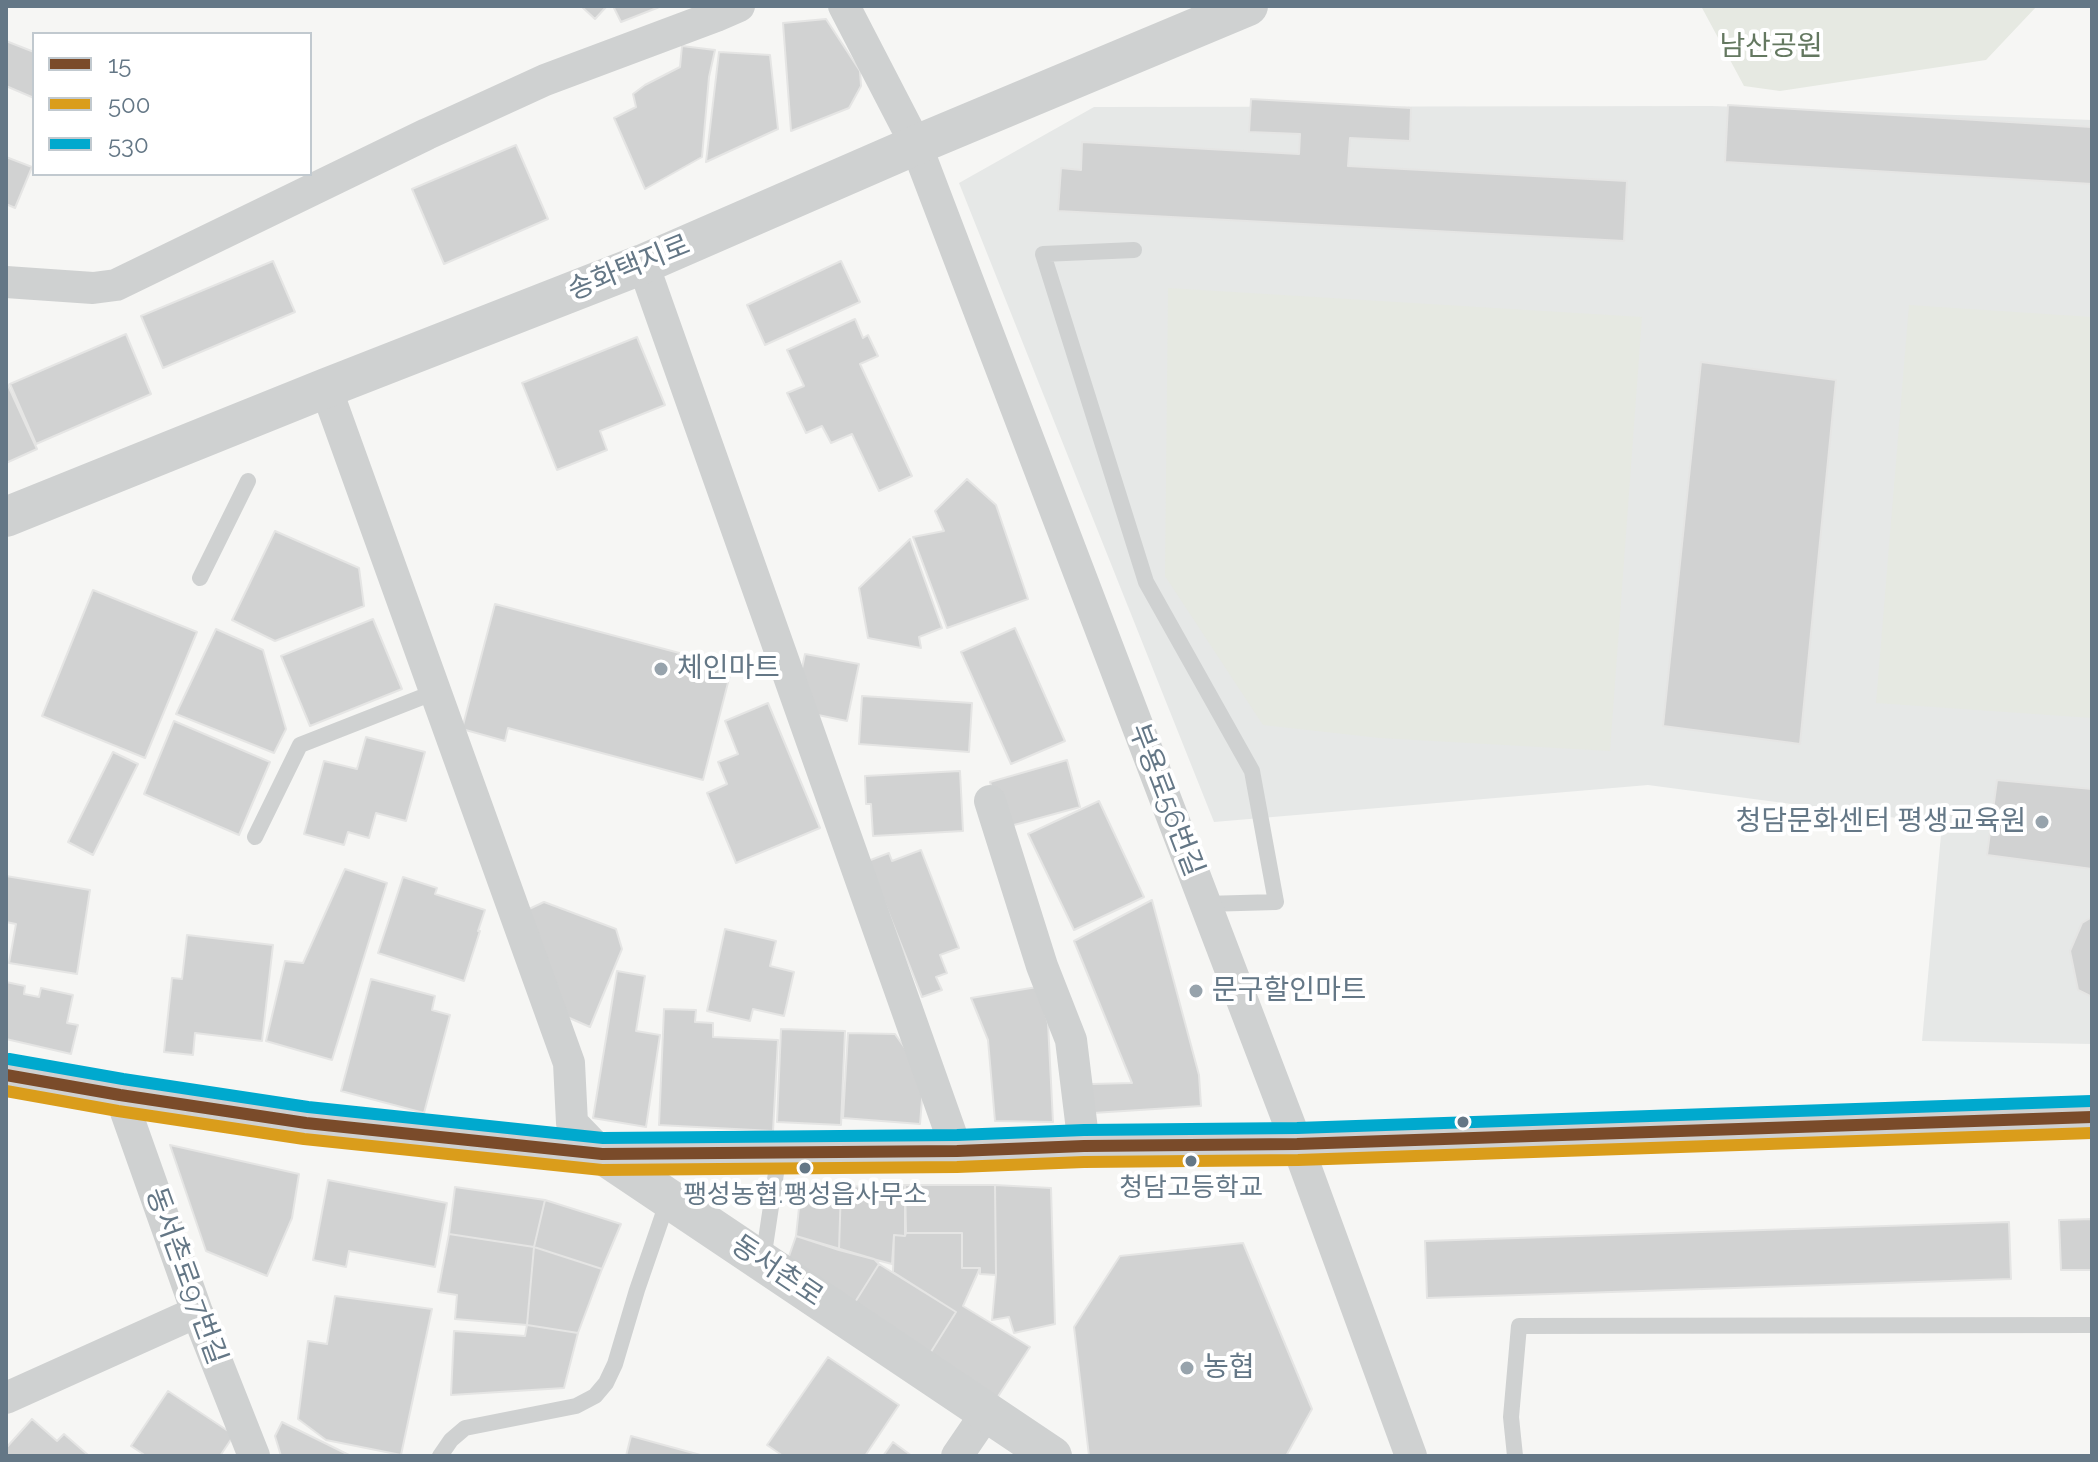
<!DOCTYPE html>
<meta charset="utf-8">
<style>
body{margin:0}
#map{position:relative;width:2098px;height:1462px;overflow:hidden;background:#f6f6f4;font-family:Raleway,sans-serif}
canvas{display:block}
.frame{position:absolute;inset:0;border:8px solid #647786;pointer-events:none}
.legend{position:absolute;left:32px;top:32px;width:280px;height:144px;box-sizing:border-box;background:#fff;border:2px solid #c1c9cf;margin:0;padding:10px 14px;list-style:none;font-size:24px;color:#647786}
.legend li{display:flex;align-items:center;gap:16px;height:40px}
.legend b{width:40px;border:2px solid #c1c9cf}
</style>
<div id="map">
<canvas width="2098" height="1462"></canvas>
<div class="frame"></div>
<ul class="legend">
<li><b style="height:10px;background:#7a4b2a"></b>15</li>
<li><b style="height:10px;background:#da9d1b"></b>500</li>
<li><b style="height:10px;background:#00a9ce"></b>530</li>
</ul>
</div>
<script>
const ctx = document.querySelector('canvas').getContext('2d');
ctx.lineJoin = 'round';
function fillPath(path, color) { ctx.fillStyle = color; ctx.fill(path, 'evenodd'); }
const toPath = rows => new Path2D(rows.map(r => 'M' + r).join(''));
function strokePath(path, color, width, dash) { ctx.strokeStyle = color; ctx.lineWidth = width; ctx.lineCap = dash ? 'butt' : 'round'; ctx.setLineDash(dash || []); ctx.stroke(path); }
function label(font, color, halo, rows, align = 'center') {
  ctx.font = font + ' Raleway,"Noto Sans KR",sans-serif'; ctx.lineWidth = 8; ctx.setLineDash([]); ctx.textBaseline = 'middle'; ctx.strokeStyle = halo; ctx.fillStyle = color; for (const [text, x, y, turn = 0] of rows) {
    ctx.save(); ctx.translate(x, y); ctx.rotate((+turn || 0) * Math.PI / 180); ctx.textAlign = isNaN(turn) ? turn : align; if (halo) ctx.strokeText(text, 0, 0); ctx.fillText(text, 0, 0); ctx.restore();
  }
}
fillPath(toPath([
 [1712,106,2092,120,2092,1044,1922,1041,1942,824,1648,785,1214,822,959,183,1094,107]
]), '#e6e8e7');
fillPath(toPath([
 [1701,6,2037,6,1986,60,1780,91,1744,86],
 [1168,288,1642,317,1610,751,1380,738,1263,725,1165,576],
 [1909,305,2092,317,2092,718,1876,703]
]), '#e6e9e2');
const building = toPath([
 [581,6,607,6,595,19,581,6],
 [613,6,662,6,621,22,613,6],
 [826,19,860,71,861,86,849,108,791,131,783,23,826,19],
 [6,41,34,52,34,98,6,86,6,41],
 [682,46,715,50,709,77,702,157,645,189,614,118,636,107,633,94,645,85,680,67,682,46],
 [719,52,770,55,778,129,706,162,719,52],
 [1251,99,1411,108,1410,141,1350,138,1348,166,1627,181,1624,241,1058,211,1061,168,1081,170,1082,142,1299,154,1300,134,1249,132,1251,99],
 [1728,105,2092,127,2092,184,1725,162,1728,105],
 [516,145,548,219,444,264,412,189,516,145],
 [6,157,32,167,15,208,6,204,6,157],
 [273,261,295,312,163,368,141,316,273,261],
 [841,261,860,302,765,345,747,305,841,261],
 [855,319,863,338,868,335,878,356,860,364,912,476,879,491,852,434,831,443,822,426,806,433,787,393,804,386,787,350,855,319],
 [126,334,151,394,36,444,10,384,126,334],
 [637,337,665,405,600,431,607,450,557,470,522,383,637,337],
 [1701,362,1836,380,1800,744,1663,726,1701,362],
 [6,381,37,449,6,463,6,381],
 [967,479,996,505,1028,599,947,628,913,537,944,531,935,511,967,479],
 [275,531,359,568,364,606,275,641,232,620,275,531],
 [910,539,942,628,919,637,921,648,868,638,859,588,910,539],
 [93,590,197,632,145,758,42,716,93,590],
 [495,604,732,667,703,780,508,728,505,741,462,729,495,604],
 [373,619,402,689,310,726,281,656,373,619],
 [1015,628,1065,741,1011,764,961,652,1015,628],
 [216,629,263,650,286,729,274,753,176,714,216,629],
 [805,654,859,664,847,721,818,715,800,678,805,654],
 [862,696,972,703,969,752,859,744,862,696],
 [768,703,820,828,736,863,707,793,727,784,718,762,738,754,725,721,768,703],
 [174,721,270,762,239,835,144,794,174,721],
 [366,737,425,752,406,821,376,813,369,838,348,832,344,845,304,834,324,761,357,769,366,737],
 [113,752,138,764,93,855,68,842,113,752],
 [1067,760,1080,807,1003,828,990,782,1067,760],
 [960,771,963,831,873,836,871,804,866,804,865,776,960,771],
 [1997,780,2092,789,2092,869,1987,855,1997,780],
 [1099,801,1144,897,1074,930,1028,834,1099,801],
 [921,850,959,948,940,955,947,973,936,977,942,990,922,997,868,861,889,853,892,861,921,850],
 [345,869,387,883,332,1060,266,1041,285,961,303,963,345,869],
 [6,876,90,890,77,974,9,963,16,924,6,922,6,876],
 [403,877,437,888,435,894,485,910,478,931,480,931,464,981,378,953,403,877],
 [1152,900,1199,1075,1201,1106,1093,1113,1091,1084,1132,1083,1074,941,1152,900],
 [544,902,616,929,622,949,590,1027,558,1013,527,910,544,902],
 [2092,917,2092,997,2078,990,2070,951,2082,923,2092,917],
 [725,929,776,941,770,966,794,972,784,1016,753,1009,750,1021,707,1011,725,929],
 [187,935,273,945,262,1041,195,1033,193,1055,164,1052,172,978,182,979,187,935],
 [617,971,645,976,636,1031,660,1035,646,1127,593,1118,617,971],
 [371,979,435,996,432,1010,450,1015,424,1113,341,1091,371,979],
 [6,982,25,986,24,994,39,997,41,988,73,995,67,1023,78,1025,71,1054,6,1039,6,982],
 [1037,987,1048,1023,1053,1122,995,1121,988,1040,971,998,1037,987],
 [664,1009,696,1010,695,1022,713,1023,713,1037,778,1040,773,1131,659,1125,664,1009],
 [781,1029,845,1031,841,1125,777,1122,781,1029],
 [848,1033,895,1034,924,1075,920,1124,843,1118,848,1033],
 [170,1145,299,1174,292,1218,267,1276,206,1251,170,1145],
 [328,1180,447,1203,435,1267,349,1251,346,1267,313,1260,328,1180],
 [905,1185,905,1236,894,1235,892,1264,839,1250,841,1187,905,1185],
 [905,1185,995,1185,996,1275,980,1274,980,1268,962,1268,962,1233,906,1233,905,1185],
 [995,1185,1051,1188,1055,1324,1014,1333,1009,1317,992,1320,996,1275,995,1185],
 [455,1187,545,1200,534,1247,449,1234,455,1187],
 [841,1187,839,1250,796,1236,801,1189,841,1187],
 [545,1200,621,1224,602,1269,534,1247,545,1200],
 [2092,1219,2092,1270,2061,1270,2059,1220,2092,1219],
 [2009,1222,2011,1279,1427,1298,1425,1241,2009,1222],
 [906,1233,962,1233,962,1268,980,1268,963,1306,1030,1347,995,1401,929,1355,956,1312,893,1272,894,1235,905,1236,906,1233],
 [449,1234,534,1247,527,1325,455,1319,457,1295,438,1292,449,1234],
 [796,1236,874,1259,879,1264,852,1307,788,1259,796,1236],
 [1243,1243,1312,1409,1286,1456,1089,1456,1074,1327,1120,1256,1243,1243],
 [534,1247,602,1269,578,1333,527,1325,534,1247],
 [879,1264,956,1312,929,1355,852,1307,879,1264],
 [335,1296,432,1309,401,1455,326,1440,298,1419,308,1341,327,1344,335,1296],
 [527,1325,578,1333,564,1388,451,1395,454,1331,525,1336,527,1325],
 [828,1357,899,1405,865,1456,783,1456,767,1445,828,1357],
 [168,1391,234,1435,220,1456,146,1456,131,1446,168,1391],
 [32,1419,57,1441,64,1434,88,1455,6,1456,6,1448,32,1419],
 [282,1422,351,1456,281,1456,275,1436,282,1422],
 [631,1436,704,1456,626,1456,631,1436],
 [893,1442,912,1456,883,1456,893,1442]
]);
fillPath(building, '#d1d2d2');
strokePath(building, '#e5e5e4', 2);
strokePath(toPath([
 [1134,250,1043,254,1146,582,1252,771,1276,902,1205,904],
 [200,578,248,481],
 [255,837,300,745,435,692],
 [763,1260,779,1153],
 [440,1456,451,1440,465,1428,576,1406,595,1396,606,1383,615,1364,637,1290,668,1200],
 [1515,1456,1511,1417,1519,1326,2092,1325]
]), '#cfd1d1', 16);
strokePath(toPath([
 [844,6,916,145,1297,1144,1411,1456],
 [643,264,957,1151],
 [6,282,93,288,116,285,427,134,545,80,716,16,739,6],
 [326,388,569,1063,572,1123,602,1154,957,1151,1084,1146,1297,1144,2092,1117],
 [990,801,1042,966,1071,1040,1084,1146],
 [120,1095,197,1312,254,1456],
 [6,1398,197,1312],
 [957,1456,987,1412]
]), '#cfd1d1', 32);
strokePath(toPath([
 [6,517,326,388,643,264,916,145,1248,6],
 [6,1075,120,1095,306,1123,602,1154,1052,1456]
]), '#cfd1d1', 40);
strokePath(toPath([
 [6,1075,120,1095,306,1123,602,1154,957,1151,1084,1146,1297,1144,2092,1117]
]), '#7a4b2a', 12);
strokePath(toPath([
 [6,1091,118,1111,304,1139,602,1170,957,1167,1084,1162,1298,1160,2092,1133]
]), '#da9d1b', 12);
strokePath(toPath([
 [9,1059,123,1079,308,1107,603,1138,957,1135,1084,1130,1297,1128,2091,1101]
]), '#00a9ce', 12);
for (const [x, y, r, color] of [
 [661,669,8,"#97a3ac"],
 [2042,822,8,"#97a3ac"],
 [1196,991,8,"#97a3ac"],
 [1463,1122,7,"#647786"],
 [1191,1161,7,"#647786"],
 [805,1168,7,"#647786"],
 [1187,1368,8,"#97a3ac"]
]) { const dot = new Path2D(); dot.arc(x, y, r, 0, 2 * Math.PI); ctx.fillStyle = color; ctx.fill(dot); strokePath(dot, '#fff', 3); }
label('26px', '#647786', '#fff', [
 ["청담고등학교",1191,1188],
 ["팽성농협.팽성읍사무소",805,1195]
]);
label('28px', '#647860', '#fff', [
 ["남산공원",1771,47]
]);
label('28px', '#647786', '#fff', [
 ["송화택지로",629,268,-22],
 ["부용로56번길",1166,800,69],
 ["동서촌로",777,1271,34],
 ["동서촌로97번길",186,1276,70]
]);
label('28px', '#647786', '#fff', [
 ["체인마트",677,669],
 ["청담문화센터 평생교육원",2026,822,"right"],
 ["문구할인마트",1212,991],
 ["농협",1203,1368]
], 'left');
</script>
